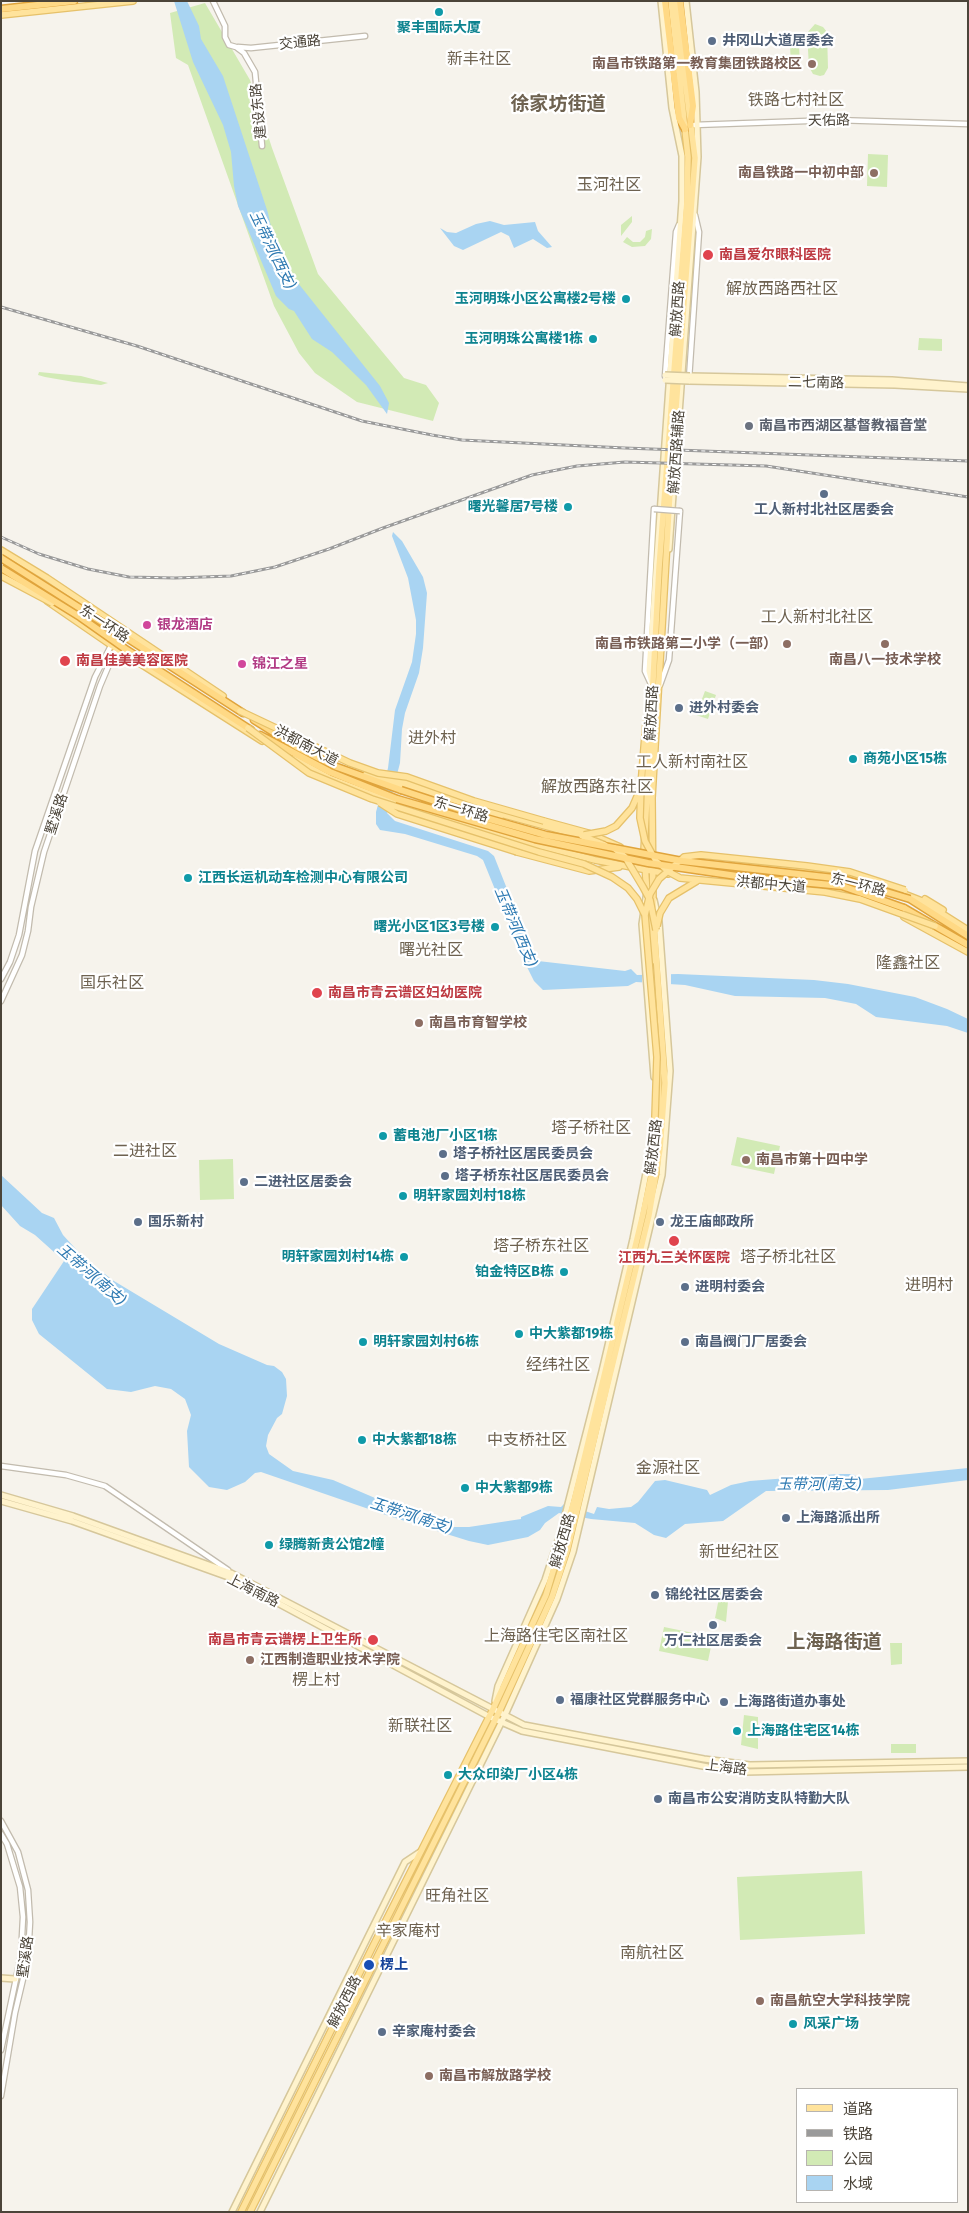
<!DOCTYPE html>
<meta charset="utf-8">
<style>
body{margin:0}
#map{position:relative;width:969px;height:2213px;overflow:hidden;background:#f6f3ec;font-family:"Fira Sans","Noto Sans SC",sans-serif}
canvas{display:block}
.frame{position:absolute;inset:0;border:2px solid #4b4439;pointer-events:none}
.legend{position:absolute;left:796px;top:2088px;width:162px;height:115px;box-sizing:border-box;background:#fff;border:1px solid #b7b4b0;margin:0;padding:6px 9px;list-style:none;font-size:15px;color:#4b4439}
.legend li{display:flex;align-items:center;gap:10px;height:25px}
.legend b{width:25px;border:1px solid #b7b4b0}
</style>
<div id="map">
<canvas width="969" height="2213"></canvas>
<div class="frame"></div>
<ul class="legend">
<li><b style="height:6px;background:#ffe39c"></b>道路</li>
<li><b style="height:6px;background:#9a9a9a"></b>铁路</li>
<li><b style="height:14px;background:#d2eab5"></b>公园</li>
<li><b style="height:14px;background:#a9d4f2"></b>水域</li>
</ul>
</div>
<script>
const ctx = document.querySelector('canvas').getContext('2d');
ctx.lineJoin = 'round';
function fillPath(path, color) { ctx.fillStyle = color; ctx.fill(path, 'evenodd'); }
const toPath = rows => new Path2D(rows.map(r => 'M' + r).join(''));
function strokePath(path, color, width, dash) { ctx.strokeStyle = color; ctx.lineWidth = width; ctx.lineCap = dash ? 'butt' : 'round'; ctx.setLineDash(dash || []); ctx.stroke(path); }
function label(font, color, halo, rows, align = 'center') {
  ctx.font = font + ' "Fira Sans","Noto Sans SC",sans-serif'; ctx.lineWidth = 4.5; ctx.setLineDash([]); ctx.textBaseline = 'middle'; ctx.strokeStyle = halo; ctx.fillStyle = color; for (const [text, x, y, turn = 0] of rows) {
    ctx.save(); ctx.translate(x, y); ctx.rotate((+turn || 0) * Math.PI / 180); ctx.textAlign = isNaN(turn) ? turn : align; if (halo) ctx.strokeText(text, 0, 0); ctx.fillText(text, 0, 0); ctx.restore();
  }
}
fillPath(toPath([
 [205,3,250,80,272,148,318,274,404,378,426,385,439,403,433,421,357,402,315,373,299,353,274,306,188,65,176,58,170,13],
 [815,24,823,27,827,32,828,68,824,75,820,76,813,74,809,67,807,33],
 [799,45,800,64,791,64,790,46],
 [868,154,888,155,887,187,867,186],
 [632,216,632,222,621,236,621,225],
 [652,229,651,239,645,246,632,247,623,242,627,237,633,242,640,242,645,237,646,231],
 [919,338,942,339,942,351,918,350],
 [39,372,81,376,108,383,101,385,74,382,45,377,38,375],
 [705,691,716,695,708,719,696,715],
 [737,1137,780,1146,774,1174,731,1165],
 [233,1159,234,1199,200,1200,199,1160],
 [721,1588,729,1591,726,1622,715,1618],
 [664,1627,713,1637,708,1661,659,1651],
 [890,1643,902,1643,902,1664,891,1665],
 [744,1715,758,1717,758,1749,741,1745],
 [891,1744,916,1744,916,1753,891,1753],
 [862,1871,865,1934,740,1940,737,1877]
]), '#d2eab5');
fillPath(toPath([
 [174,1,187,1,199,26,201,39,223,76,268,213,275,245,286,268,380,386,389,403,387,414,366,385,332,352,312,339,294,311,289,309,276,296,238,206,234,186,231,152,223,125,193,62],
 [490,221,504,225,535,222,538,231,552,247,547,248,533,239,514,248,509,236,501,232,463,250,454,246,440,228,447,232,456,233,476,224],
 [393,532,402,541,423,577,427,593,423,648,419,673,405,713,402,729,400,763,387,813,395,821,488,851,494,856,534,957,538,961,625,971,631,969,637,975,678,974,814,980,848,984,915,997,947,1009,968,1019,968,1033,947,1026,876,1017,856,1004,825,998,735,996,685,985,636,982,628,986,543,990,534,981,525,963,483,860,477,856,405,834,380,830,376,824,376,812,388,768,395,710,412,662,416,634,416,620,408,578,392,536],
 [1,1175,42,1213,54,1218,63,1235,84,1258,114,1281,219,1344,267,1365,274,1366,282,1372,286,1379,287,1396,282,1414,277,1418,268,1435,266,1446,269,1454,293,1471,333,1480,375,1498,377,1496,398,1509,442,1527,469,1527,521,1519,521,1517,548,1506,561,1507,564,1504,594,1514,597,1507,609,1509,631,1507,638,1502,655,1481,665,1480,707,1490,710,1495,731,1485,750,1481,838,1474,853,1474,860,1479,968,1468,968,1480,888,1490,766,1491,723,1521,685,1524,666,1538,654,1535,635,1523,591,1519,559,1513,545,1523,540,1530,528,1537,488,1545,469,1541,389,1516,261,1472,255,1473,245,1482,227,1490,209,1487,189,1467,187,1431,191,1415,185,1399,171,1389,155,1386,131,1392,107,1389,39,1334,32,1320,32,1309,64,1261,35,1235,20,1226,1,1205]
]), '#a9d4f2');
fillPath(toPath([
 [671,971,671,987,642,985,642,973]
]), '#f6f3ec');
const tertiary = toPath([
 [213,1,225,26,225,37,229,45,236,47,244,53,255,72,262,146],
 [238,47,251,48,365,36],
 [694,125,835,120,968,124],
 [665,376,676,232,679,225],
 [689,379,699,232,695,215],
 [651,684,645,671,654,509],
 [660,685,669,660,680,511],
 [1,979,10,962,19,935,35,851,95,677,119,630],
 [1,1001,22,955,28,931,31,907,44,852,100,686,114,653,127,636],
 [1,1466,66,1475,105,1486,228,1570],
 [1,1821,18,1852,28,1890,30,1922,28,1958,15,2013,1,2096],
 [1,1834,7,1844,20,1887,23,1917,21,1955,1,2050]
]);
const secondary = toPath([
 [690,376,892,380,968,386],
 [689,381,895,385,968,389],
 [669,549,698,157,696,92,686,1],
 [652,683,649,671,682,201,682,156,672,108,661,1],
 [647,891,642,924,654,1077],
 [1,1495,73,1516,231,1573,524,1725,704,1759,750,1765,968,1761],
 [1,1501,72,1521,231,1578,490,1717,522,1731,708,1767,745,1772,968,1767],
 [495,1701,498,1686,545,1580,561,1531,602,1371,633,1239,648,1163],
 [1,1978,15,1979],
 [232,2212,405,1862,420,1852],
 [260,2212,505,1715,557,1599,573,1552,662,1175,670,1071,659,922,654,900]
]);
const primary = toPath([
 [1,15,133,1],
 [1,550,47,578,223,696],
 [47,601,111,645,262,741],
 [287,738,308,749],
 [294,759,329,778,402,806],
 [366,774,455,804],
 [386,776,468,805,582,836],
 [641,785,646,723,651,713],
 [416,810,487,832,595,860,668,874],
 [480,813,500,819],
 [544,821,588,833,620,847],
 [517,852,589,871,619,867],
 [737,864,824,872,862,878],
 [871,881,922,901,968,930],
 [834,891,854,895],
 [647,894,644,851,659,568,687,201,688,157,671,1],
 [925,899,943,910],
 [653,906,652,798,671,474,695,158,675,1],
 [648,908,652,961],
 [904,917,968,952],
 [241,2212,372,1948,493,1709,546,1595,574,1501,643,1214,653,1168,658,1118,659,1063],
 [250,2212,499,1712,552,1597,567,1551,649,1215,660,1149,665,1083,654,925]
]);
const trunk = toPath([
 [665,1,679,118,685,129],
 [680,1,693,106,690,125],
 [1,9,74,1],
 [127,638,243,713],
 [124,648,251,730],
 [254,720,297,747,337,767,401,790],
 [260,735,330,772,397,799],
 [910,899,968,936],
 [904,908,968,945]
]);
strokePath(tertiary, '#c2bbae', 7);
strokePath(secondary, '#d6c79b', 8);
strokePath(primary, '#e6c16a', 8);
strokePath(trunk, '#e0a43c', 9);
strokePath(tertiary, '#fff', 4.5);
strokePath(secondary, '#fff3cd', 5);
strokePath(primary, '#ffe39c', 5.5);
strokePath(trunk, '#ffd985', 6);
const rail = toPath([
 [1,307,137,346,362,421,432,435,462,440,625,448,968,461],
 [1,537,39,554,88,569,129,577,175,578,231,576,275,567,329,549,383,528,532,475,577,466,625,462,766,466,968,497]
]);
strokePath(rail, '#9a9a9a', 3);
strokePath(rail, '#fff', 1, [4]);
const tertiaryBridge = toPath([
 [654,509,680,511]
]);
const secondaryBridge = toPath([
 [665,375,690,376],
 [665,380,689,381]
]);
const primaryBridge = toPath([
 [1,576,52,603],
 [240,711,350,763,378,773,407,777,474,801,544,821],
 [248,728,309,773,372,799],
 [641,785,640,818,645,841,656,861,669,872,680,878,825,892,860,899,935,926],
 [369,798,539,852,584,864,612,877,628,888,637,899,645,915],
 [380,803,397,814,517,852],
 [584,835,606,831,616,826,632,808,639,792],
 [582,836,605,845],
 [614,848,625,857,643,887,650,900,656,930],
 [657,926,660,913,669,898,697,881],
 [650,1166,655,1117,657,1057,645,915,650,894,659,879,684,857,701,855,807,866,850,872,905,890]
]);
const trunkBridge = toPath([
 [1,558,127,638],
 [1,568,80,617,124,648],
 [401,790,486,818,546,835,682,861,843,879,910,899],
 [397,799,535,839,648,863,737,876,842,886,904,908]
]);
strokePath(tertiaryBridge, '#c2bbae', 7, []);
strokePath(secondaryBridge, '#d6c79b', 8, []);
strokePath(primaryBridge, '#e6c16a', 8, []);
strokePath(trunkBridge, '#e0a43c', 9, []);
strokePath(tertiaryBridge, '#fff', 4.5);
strokePath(secondaryBridge, '#fff3cd', 5);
strokePath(primaryBridge, '#ffe39c', 5.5);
strokePath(trunkBridge, '#ffd985', 6);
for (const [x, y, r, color] of [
 [439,12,5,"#0f9aa8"],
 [712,41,5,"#5c6f8a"],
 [812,64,5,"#8d6e63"],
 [874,173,5,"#8d6e63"],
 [708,255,6,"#e0444e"],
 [626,299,5,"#0f9aa8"],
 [593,339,5,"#0f9aa8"],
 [749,426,5,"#6b7280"],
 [824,494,5,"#5c6f8a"],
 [568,507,5,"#0f9aa8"],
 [147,625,5,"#d1479c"],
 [787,644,5,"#8d6e63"],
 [885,644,5,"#8d6e63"],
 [65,661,6,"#e0444e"],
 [242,664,5,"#d1479c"],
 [679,708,5,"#5c6f8a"],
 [853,759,5,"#0f9aa8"],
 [188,878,5,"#0f9aa8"],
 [495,927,5,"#0f9aa8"],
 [317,993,6,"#e0444e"],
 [419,1023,5,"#8d6e63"],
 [383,1136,5,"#0f9aa8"],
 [443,1154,5,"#5c6f8a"],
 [746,1160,5,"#8d6e63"],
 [445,1176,5,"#5c6f8a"],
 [244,1182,5,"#5c6f8a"],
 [403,1196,5,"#0f9aa8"],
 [138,1222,5,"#5c6f8a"],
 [660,1222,5,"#5c6f8a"],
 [674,1241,6,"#e0444e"],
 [404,1257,5,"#0f9aa8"],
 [564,1272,5,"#0f9aa8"],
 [685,1287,5,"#5c6f8a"],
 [519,1334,5,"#0f9aa8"],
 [363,1342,5,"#0f9aa8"],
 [685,1342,5,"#5c6f8a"],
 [362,1440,5,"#0f9aa8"],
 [465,1488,5,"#0f9aa8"],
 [786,1518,5,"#5c6f8a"],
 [269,1545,5,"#0f9aa8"],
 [655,1595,5,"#5c6f8a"],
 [713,1625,5,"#5c6f8a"],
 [373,1640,6,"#e0444e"],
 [250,1660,5,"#8d6e63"],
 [560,1700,5,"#5c6f8a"],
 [724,1702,5,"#5c6f8a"],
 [737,1731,5,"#0f9aa8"],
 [448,1775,5,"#0f9aa8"],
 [658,1799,5,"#5c6f8a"],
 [369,1965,6,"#1a4fb4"],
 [760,2001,5,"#8d6e63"],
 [793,2024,5,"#0f9aa8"],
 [382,2032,5,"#5c6f8a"],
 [429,2076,5,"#8d6e63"]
]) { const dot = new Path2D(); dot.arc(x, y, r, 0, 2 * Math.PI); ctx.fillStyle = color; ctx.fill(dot); strokePath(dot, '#fff', 2); }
label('bold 14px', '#0d838f', '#fff', [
 ["聚丰国际大厦",439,28,"center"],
 ["玉河明珠小区公寓楼2号楼",616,299,"right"],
 ["玉河明珠公寓楼1栋",583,339,"right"],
 ["曙光馨居7号楼",558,507,"right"],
 ["商苑小区15栋",863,759],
 ["江西长运机动车检测中心有限公司",198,878],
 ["曙光小区1区3号楼",485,927,"right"],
 ["蓄电池厂小区1栋",393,1136],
 ["明轩家园刘村18栋",413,1196],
 ["明轩家园刘村14栋",394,1257,"right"],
 ["铂金特区B栋",554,1272,"right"],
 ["中大紫都19栋",529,1334],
 ["明轩家园刘村6栋",373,1342],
 ["中大紫都18栋",372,1440],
 ["中大紫都9栋",475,1488],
 ["绿腾新贵公馆2幢",279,1545],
 ["上海路住宅区14栋",747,1731],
 ["大众印染厂小区4栋",458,1775],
 ["风采广场",803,2024]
], 'left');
label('bold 14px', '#4e5e75', '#fff', [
 ["井冈山大道居委会",722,41],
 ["工人新村北社区居委会",824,510,"center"],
 ["进外村委会",689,708],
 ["塔子桥社区居民委员会",453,1154],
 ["塔子桥东社区居民委员会",455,1176],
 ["二进社区居委会",254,1182],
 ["国乐新村",148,1222],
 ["龙王庙邮政所",670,1222],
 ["进明村委会",695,1287],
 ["南昌阀门厂居委会",695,1342],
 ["上海路派出所",796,1518],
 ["锦纶社区居委会",665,1595],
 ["万仁社区居委会",713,1641,"center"],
 ["福康社区党群服务中心",570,1700],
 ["上海路街道办事处",734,1702],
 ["南昌市公安消防支队特勤大队",668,1799],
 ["辛家庵村委会",392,2032]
], 'left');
label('14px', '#4b4439', '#fff', [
 ["交通路",300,43,-6],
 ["建设东路",259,111,-96],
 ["天佑路",829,121,-1],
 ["解放西路",678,309,-86],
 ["二七南路",816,383,1],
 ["解放西路辅路",677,452,-86],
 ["东一环路",104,624,33],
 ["解放西路",652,713,-87],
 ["洪都南大道",306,746,28],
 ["东一环路",461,810,17],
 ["墅溪路",57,814,-72],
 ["洪都中大道",771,885,5],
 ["东一环路",858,885,14],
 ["解放西路",654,1147,-83],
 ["解放西路",563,1541,-74],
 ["上海南路",253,1591,27],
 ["上海路",726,1768,7],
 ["墅溪路",26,1957,-82],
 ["解放西路",345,2002,-63]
]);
label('bold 14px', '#785e54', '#fff', [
 ["南昌市铁路第一教育集团铁路校区",802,64,"right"],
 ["南昌铁路一中初中部",864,173,"right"],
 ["南昌市铁路第二小学（一部）",777,644,"right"],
 ["南昌八一技术学校",885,660,"center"],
 ["南昌市育智学校",429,1023],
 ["南昌市第十四中学",756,1160],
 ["江西制造职业技术学院",260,1660],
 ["南昌航空大学科技学院",770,2001],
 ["南昌市解放路学校",439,2076]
], 'left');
label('bold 14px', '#be3a42', '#fff', [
 ["南昌爱尔眼科医院",719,255],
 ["南昌佳美美容医院",76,661],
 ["南昌市青云谱区妇幼医院",328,993],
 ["江西九三关怀医院",674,1258,"center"],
 ["南昌市青云谱楞上卫生所",362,1640,"right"]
], 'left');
label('bold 14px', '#5b616d', '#fff', [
 ["南昌市西湖区基督教福音堂",759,426]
], 'left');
label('bold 14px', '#b23c85', '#fff', [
 ["银龙酒店",157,625],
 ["锦江之星",252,664]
], 'left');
label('bold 14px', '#164399', '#fff', [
 ["楞上",380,1965]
], 'left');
label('italic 15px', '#2e7ab2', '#fff', [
 ["玉带河(西支)",272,250,64],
 ["玉带河(西支)",515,927,67],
 ["玉带河(南支)",91,1275,41],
 ["玉带河(南支)",819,1485],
 ["玉带河(南支)",411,1516,18]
]);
label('16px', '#6e6250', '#fff', [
 ["新丰社区",479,60],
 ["铁路七村社区",796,101],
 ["玉河社区",609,186],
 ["解放西路西社区",782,290],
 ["工人新村北社区",817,618],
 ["进外村",432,739],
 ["工人新村南社区",692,763],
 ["解放西路东社区",597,788],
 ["曙光社区",431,951],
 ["隆鑫社区",908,964],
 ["国乐社区",112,984],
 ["塔子桥社区",591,1129],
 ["二进社区",145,1152],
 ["塔子桥东社区",541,1247],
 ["塔子桥北社区",788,1258],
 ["进明村",929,1286],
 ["经纬社区",558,1366],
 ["中支桥社区",527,1441],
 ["金源社区",668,1469],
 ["新世纪社区",739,1553],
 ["上海路住宅区南社区",556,1637],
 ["楞上村",316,1681],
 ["新联社区",420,1727],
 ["旺角社区",457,1897],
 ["辛家庵村",408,1932],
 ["南航社区",652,1954]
]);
label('bold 19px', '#6e6250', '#fff', [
 ["徐家坊街道",558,105],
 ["上海路街道",834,1643]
]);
</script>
